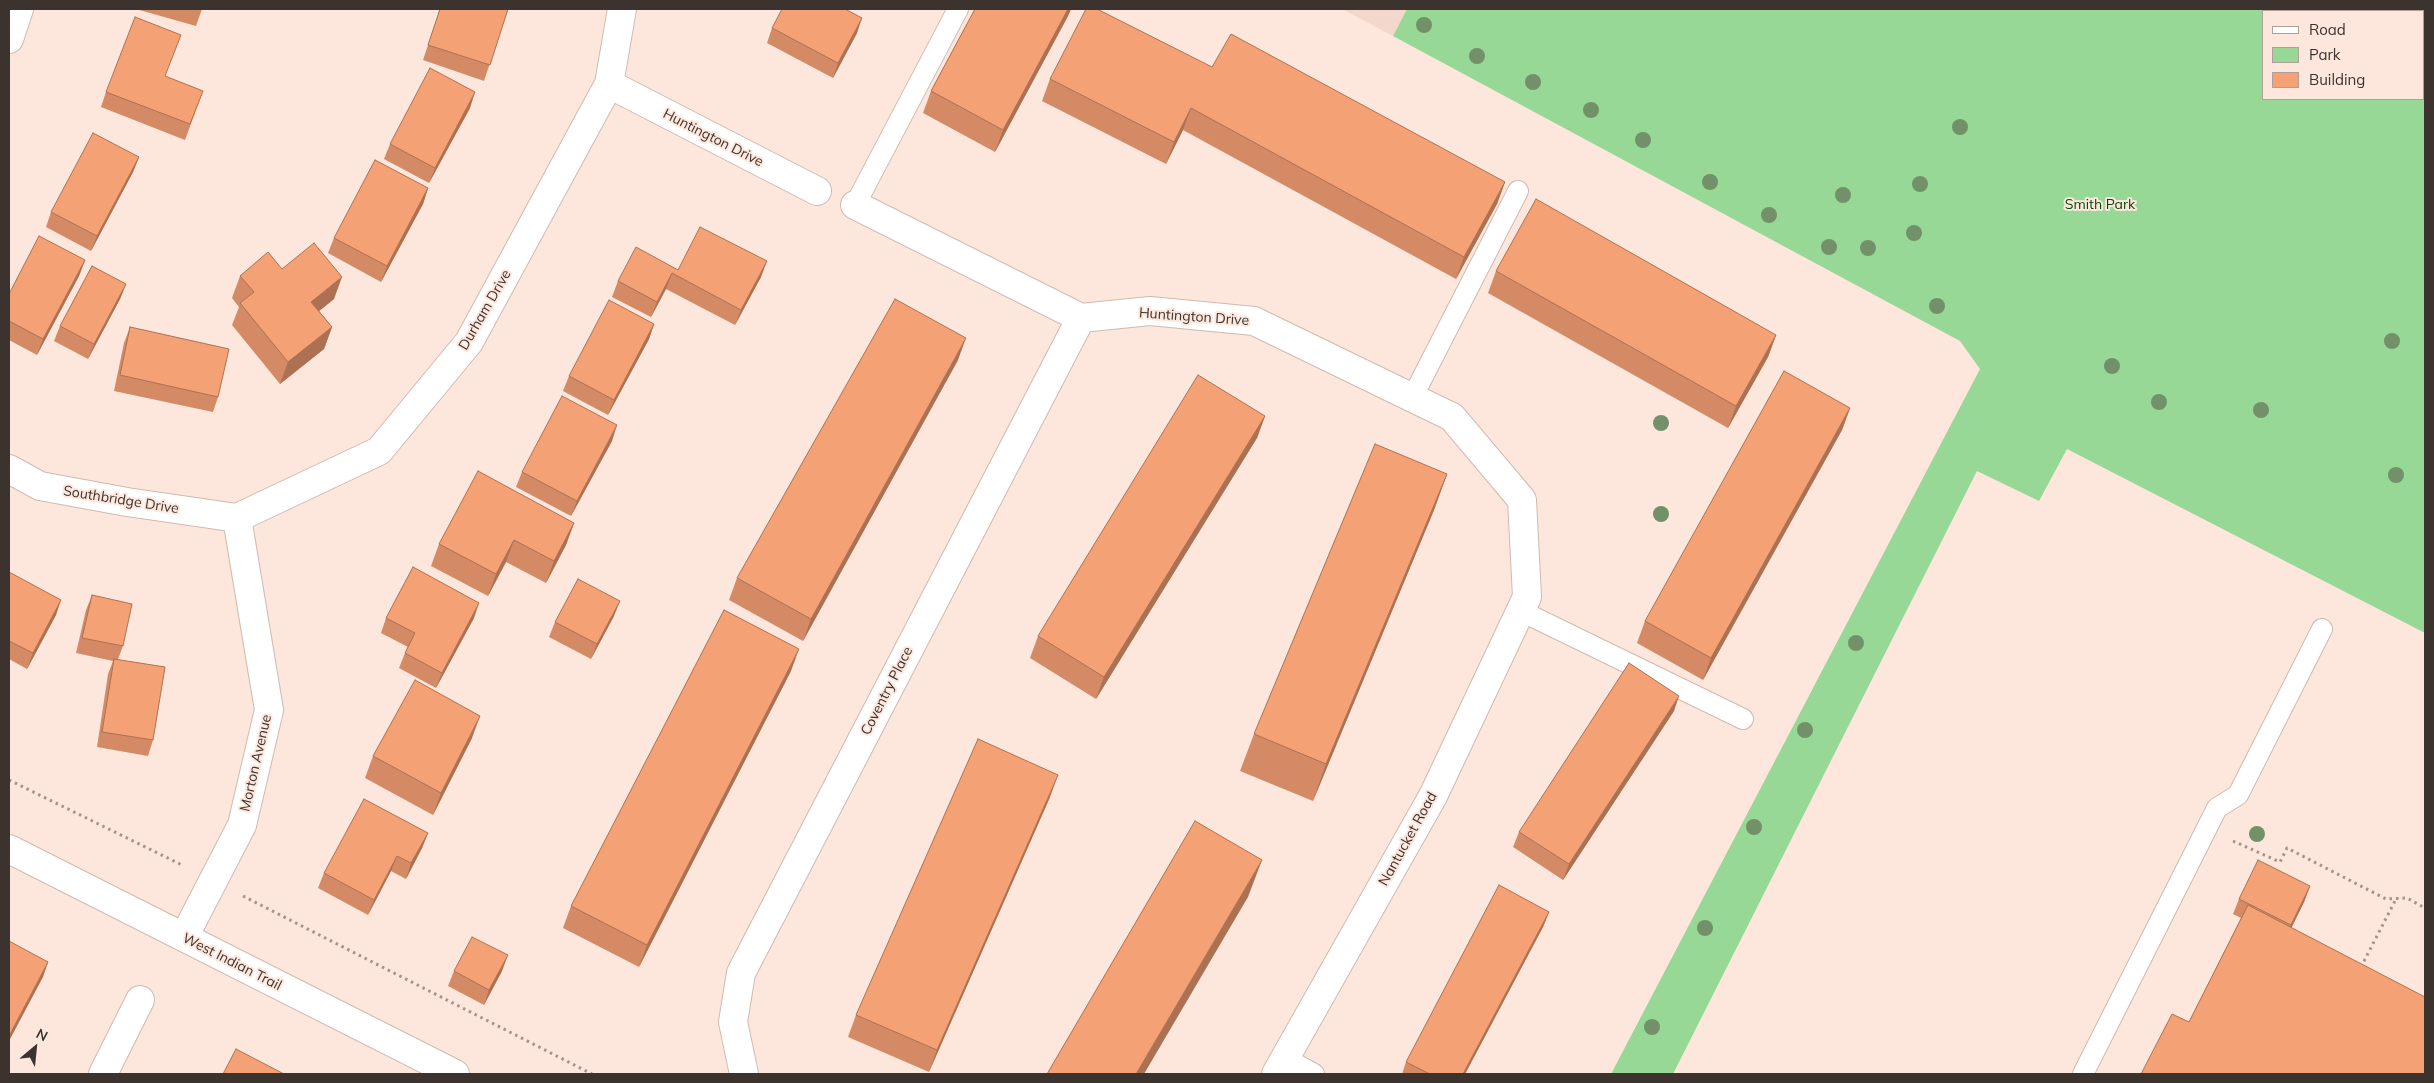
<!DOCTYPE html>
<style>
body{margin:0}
#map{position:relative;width:2434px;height:1083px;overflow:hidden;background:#fde7dc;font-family:Mulish,sans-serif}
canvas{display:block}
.frame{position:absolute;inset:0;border:10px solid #3c332f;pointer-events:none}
.legend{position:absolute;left:2262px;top:10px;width:162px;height:90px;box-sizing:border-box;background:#fde7dc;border:1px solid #b09f97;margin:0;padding:6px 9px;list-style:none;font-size:15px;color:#3c332f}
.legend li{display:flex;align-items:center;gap:10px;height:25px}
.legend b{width:25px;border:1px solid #b09f97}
.north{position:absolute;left:10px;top:1023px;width:50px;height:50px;-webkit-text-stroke:4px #fde7dc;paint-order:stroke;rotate:28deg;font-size:14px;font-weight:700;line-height:20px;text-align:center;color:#3c332f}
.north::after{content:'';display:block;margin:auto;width:18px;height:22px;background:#3c332f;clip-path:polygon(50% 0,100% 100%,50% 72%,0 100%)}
</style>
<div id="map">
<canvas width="2434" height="1083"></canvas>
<div class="frame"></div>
<ul class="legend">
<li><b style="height:6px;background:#fff"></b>Road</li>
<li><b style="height:14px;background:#97d896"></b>Park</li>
<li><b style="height:14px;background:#f5a176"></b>Building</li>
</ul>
<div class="north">N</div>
</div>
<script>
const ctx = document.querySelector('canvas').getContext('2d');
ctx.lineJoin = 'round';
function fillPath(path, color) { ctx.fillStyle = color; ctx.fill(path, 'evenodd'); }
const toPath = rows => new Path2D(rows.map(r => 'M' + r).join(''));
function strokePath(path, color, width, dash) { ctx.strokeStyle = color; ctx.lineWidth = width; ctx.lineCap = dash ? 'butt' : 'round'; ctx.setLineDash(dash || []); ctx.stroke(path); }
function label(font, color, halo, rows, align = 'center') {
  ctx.font = font + ' Mulish,sans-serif'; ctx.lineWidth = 4; ctx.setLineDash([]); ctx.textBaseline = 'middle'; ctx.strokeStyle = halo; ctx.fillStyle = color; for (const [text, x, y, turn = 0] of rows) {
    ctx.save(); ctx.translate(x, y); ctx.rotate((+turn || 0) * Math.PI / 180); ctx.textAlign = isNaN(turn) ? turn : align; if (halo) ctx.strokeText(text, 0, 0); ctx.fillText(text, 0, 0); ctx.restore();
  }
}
fillPath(toPath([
 [1342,9,1407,9,1393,36]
]), '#f3d7ca');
fillPath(toPath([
 [1407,9,2425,9,2425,633,2067,449,2039,501,1977,471,1673,1074,1611,1074,1980,369,1960,341,1393,36],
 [2263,11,2423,11,2423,99,2263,99]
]), '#97d896');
const service = toPath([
 [855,205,958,9],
 [1412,398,1518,191],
 [1521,611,1743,719],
 [1285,1058,1314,1074],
 [2083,1074,2217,808,2238,795,2322,629]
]);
const minor = toPath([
 [9,39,19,9],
 [609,84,817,191],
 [855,205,1081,318,1150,311,1254,321,1452,417,1522,500,1527,597,1433,796,1276,1074],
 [9,469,40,486,127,502,237,518],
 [237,518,379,451,469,342,609,84,622,9],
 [184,937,242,825,269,710,237,518],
 [103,1074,140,1000],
 [744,1074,733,1022,741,973,1081,318]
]);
const secondary = toPath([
 [9,849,455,1074]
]);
strokePath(service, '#cfbab0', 22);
strokePath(minor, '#cfbab0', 30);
strokePath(secondary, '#cfbab0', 30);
strokePath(toPath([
 [9,780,184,866],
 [2233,841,2280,862,2287,848,2386,899,2407,898,2425,908],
 [243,896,592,1074],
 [2361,967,2396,899]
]), '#a4948c', 3, [2.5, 4]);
strokePath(service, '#fff', 20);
strokePath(minor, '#fff', 28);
strokePath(secondary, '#fff', 28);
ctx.fillStyle = '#729168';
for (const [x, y] of [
 [1424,25],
 [1477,56],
 [1533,82],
 [1591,110],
 [1960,127],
 [1643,140],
 [1710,182],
 [1920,184],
 [1843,195],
 [1769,215],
 [1914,233],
 [1829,247],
 [1868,248],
 [1937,306],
 [2392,341],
 [2112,366],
 [2159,402],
 [2261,410],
 [1661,423],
 [2396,475],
 [1661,514],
 [1856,643],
 [1805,730],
 [1754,827],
 [2257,834],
 [1705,928],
 [1652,1027]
]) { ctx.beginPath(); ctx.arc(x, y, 8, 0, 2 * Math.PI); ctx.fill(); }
fillPath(toPath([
 [136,9,202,9,196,26],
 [440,9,508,9,484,81,423,60],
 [975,9,1071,9,1068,16,995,152,923,113,931,91],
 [772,28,857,33,833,78,767,43],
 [1212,67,1505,182,1497,204,1456,279,1183,130,1166,164,1042,101,1050,79],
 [165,77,203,91,185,140,101,107,106,92],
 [470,108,429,183,384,159,390,144],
 [139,157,133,172,91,251,46,227,51,212],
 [428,188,423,204,381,282,328,253,334,238],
 [85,260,79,276,37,355,9,340,9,294],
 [282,269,334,299,319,311,332,327,324,349,280,384,232,325,239,307,232,298,240,276],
 [678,270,761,277,735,325,666,289,651,317,612,297,618,281],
 [1496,271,1776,335,1768,357,1728,428,1488,293],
 [126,284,120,299,88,359,54,341,60,326],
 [654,324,649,339,608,415,563,391,569,376],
 [130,327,218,397,213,412,114,391,124,343],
 [958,360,803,641,729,600,737,578],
 [1850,408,1842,430,1703,680,1637,643,1645,621],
 [1265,416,1257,438,1096,699,1030,658,1038,636],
 [612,441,571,516,516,487,522,472],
 [1447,474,1434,510,1313,801,1240,771,1254,734],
 [574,523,566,545,546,583,506,562,488,596,431,566,439,544],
 [9,572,56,615,27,669,9,659],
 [92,595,123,646,118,659,153,740,148,756,97,747,108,674,113,661,76,653,86,610],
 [614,616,591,659,549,637,555,622],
 [386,618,474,618,436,688,399,668,405,653,408,647,381,633],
 [791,671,639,967,563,928,571,906],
 [1674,711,1563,880,1513,847,1519,832],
 [472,738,433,815,365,778,373,756],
 [1050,797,929,1072,848,1037,856,1015],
 [428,833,422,848,406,879,391,871,368,915,318,888,324,873],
 [2310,886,2304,902,2291,928,2141,1074,2189,1022,2241,918,2233,914,2239,899],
 [1549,912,1543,927,1465,1074,1402,1074,1406,1062],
 [454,971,502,971,484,1005,448,986]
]), '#d38a65');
fillPath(toPath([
 [1068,9,1071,9,1068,16,995,152,1003,130],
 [862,18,857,33,833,78,838,63],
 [475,92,470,108,429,183,435,168],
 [1191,108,1183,130,1166,164,1174,142],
 [139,157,133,172,91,251,97,236],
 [1505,182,1497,204,1456,279,1464,257],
 [428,188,423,204,381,282,387,266],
 [85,260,79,276,37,355,43,339],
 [767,261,761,277,735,325,741,310],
 [672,273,666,289,651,317,657,302],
 [342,277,334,299,303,324,311,302],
 [126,284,120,299,88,359,94,344],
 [654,324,649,339,608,415,614,400],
 [332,327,324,349,280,384,288,362],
 [1776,335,1768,357,1728,428,1736,406],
 [966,338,958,360,803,641,811,619],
 [1850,408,1842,430,1703,680,1711,658],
 [1265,416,1257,438,1096,699,1104,677],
 [617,425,612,441,571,516,577,501],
 [1447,474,1434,510,1313,801,1326,764],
 [574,523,566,545,546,583,554,561],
 [514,540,506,562,488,596,496,574],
 [61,600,56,615,27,669,33,653],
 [620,601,614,616,591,659,597,644],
 [479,603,474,618,436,688,442,673],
 [799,649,791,671,639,967,647,945],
 [1679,696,1674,711,1563,880,1569,864],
 [480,716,472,738,433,815,441,793],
 [1058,775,1050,797,929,1072,937,1050],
 [428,833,422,848,406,879,411,863],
 [397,856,391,871,368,915,374,900],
 [1262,860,1248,897,1144,1074,1136,1074],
 [2310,886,2304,902,2285,941,2291,925],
 [1549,912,1543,927,1465,1074,1463,1074],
 [508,955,502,971,484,1005,489,990],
 [48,962,43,977,9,1041,9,1036]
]), '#ac7153');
const building = toPath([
 [440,9,508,9,490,65,428,45,440,9],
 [782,9,845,9,862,18,838,63,772,28,782,9],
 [975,9,1068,9,1003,130,931,91,975,9],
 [1086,9,1097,9,1212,67,1231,34,1505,182,1464,257,1191,108,1174,142,1050,79,1086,9],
 [135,17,181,35,165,76,203,91,190,124,106,92,135,17],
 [430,68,475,92,435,168,390,144,430,68],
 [93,133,139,157,97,236,51,212,93,133],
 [375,160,428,188,387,266,334,238,375,160],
 [1536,199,1776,335,1736,406,1496,271,1536,199],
 [700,227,767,261,741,310,672,273,657,302,618,281,636,247,678,270,700,227],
 [39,236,85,260,43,339,9,321,9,294,39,236],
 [314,243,342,277,311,302,332,327,288,362,240,303,254,292,240,276,268,252,282,269,314,243],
 [92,266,126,284,94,344,60,326,92,266],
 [895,299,966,338,811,619,737,578,895,299],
 [609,300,654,324,614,400,569,376,609,300],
 [130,327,229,349,218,397,120,375,130,327],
 [1784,371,1850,408,1711,658,1645,621,1784,371],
 [1198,375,1265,416,1104,677,1038,636,1198,375],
 [562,396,617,425,577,501,522,472,562,396],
 [1375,444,1447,474,1326,764,1254,734,1375,444],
 [478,471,574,523,554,561,514,540,496,574,439,544,478,471],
 [413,567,479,603,442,673,405,653,415,633,386,618,413,567],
 [9,572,61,600,33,653,9,641,9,572],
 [578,579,620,601,597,644,555,622,578,579],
 [92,595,132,604,123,646,82,638,92,595],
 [724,610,799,649,647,945,571,906,724,610],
 [114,659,165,667,153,740,102,732,114,659],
 [1629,663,1679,696,1569,864,1519,832,1629,663],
 [415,680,480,716,441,793,373,756,415,680],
 [978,739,1058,775,937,1050,856,1015,978,739],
 [364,799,428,833,411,863,397,856,374,900,324,873,364,799],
 [1195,821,1262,860,1136,1074,1047,1074,1195,821],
 [2258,860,2310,886,2291,925,2239,899,2258,860],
 [1499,885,1549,912,1463,1074,1430,1074,1406,1062,1499,885],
 [2248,905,2425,997,2425,1074,2141,1074,2172,1014,2189,1022,2248,905],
 [472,937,508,955,489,990,454,971,472,937],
 [9,941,48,962,9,1036,9,941],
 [236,1049,284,1074,223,1074,236,1049]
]);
fillPath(building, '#f5a176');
strokePath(building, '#ac7153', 1);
label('14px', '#3c332f', '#fde7dc', [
 ["Huntington Drive",713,138,27],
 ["Durham Drive",485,310,-60],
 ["Huntington Drive",1194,317,4],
 ["Southbridge Drive",121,500,9],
 ["Coventry Place",887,691,-63],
 ["Morton Avenue",256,763,-77],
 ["Nantucket Road",1408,839,-61],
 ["West Indian Trail",232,962,27]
]);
label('14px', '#004b09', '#fde7dc', [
 ["Smith Park",2100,205]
]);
</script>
